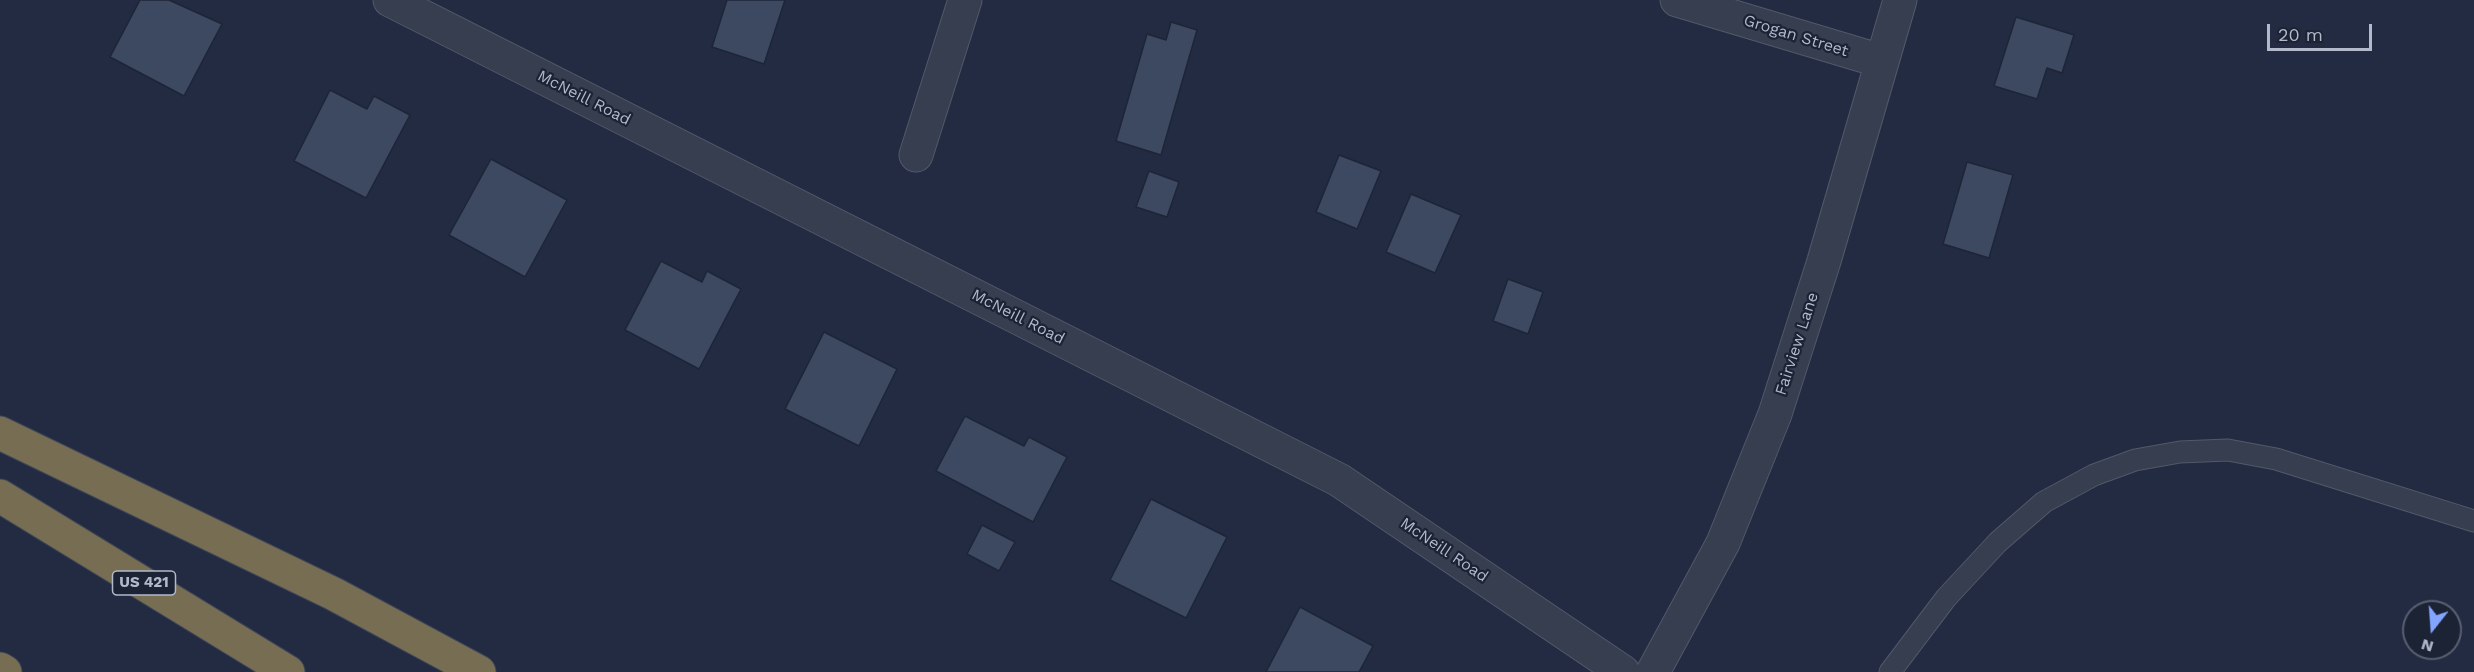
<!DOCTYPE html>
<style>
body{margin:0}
#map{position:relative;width:2474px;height:672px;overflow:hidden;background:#222b41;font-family:"Work Sans",sans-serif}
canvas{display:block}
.north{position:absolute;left:2402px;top:600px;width:60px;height:60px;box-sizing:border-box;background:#1b2335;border:2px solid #575f71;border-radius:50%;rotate:197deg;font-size:16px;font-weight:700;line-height:24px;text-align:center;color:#b2b9cb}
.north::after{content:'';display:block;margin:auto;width:21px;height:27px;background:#83a5ff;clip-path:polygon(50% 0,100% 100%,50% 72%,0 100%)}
.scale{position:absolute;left:2267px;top:24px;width:105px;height:27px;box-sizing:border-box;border:3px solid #b2b9cb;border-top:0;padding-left:8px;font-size:18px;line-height:21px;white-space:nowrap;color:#b2b9cb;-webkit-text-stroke:4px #1b2335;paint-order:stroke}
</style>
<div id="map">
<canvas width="2474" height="672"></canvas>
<div class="north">N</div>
<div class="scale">20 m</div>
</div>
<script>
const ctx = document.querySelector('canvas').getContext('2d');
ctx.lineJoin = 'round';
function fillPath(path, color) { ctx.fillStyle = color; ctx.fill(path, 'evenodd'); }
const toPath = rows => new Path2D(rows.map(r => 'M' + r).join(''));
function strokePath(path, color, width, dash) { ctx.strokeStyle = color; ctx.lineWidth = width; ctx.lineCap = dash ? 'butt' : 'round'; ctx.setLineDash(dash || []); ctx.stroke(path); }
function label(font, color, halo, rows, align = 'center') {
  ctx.font = font + ' "Work Sans",sans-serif'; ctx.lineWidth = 4.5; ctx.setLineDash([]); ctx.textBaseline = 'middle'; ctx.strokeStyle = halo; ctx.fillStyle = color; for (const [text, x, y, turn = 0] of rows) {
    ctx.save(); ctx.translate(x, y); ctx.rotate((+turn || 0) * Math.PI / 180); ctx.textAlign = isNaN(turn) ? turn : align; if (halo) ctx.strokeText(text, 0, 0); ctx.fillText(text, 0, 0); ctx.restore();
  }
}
const building = toPath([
 [140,0,169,0,222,24,184,96,110,57,140,0],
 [727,0,785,0,764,64,712,47,727,0],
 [2016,17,2074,35,2062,73,2047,68,2037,99,1994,86,2016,17],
 [1171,22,1197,30,1161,155,1116,141,1147,34,1166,40,1171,22],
 [330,90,367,109,374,96,410,115,366,198,294,161,330,90],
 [1339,155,1381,171,1357,229,1316,212,1339,155],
 [491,159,567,200,525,277,449,235,491,159],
 [1967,162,2013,175,1989,258,1943,244,1967,162],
 [1149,171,1179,182,1167,217,1136,207,1149,171],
 [1411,194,1461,215,1435,273,1386,252,1411,194],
 [661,261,702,282,707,271,741,289,699,369,625,330,661,261],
 [1508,279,1543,292,1528,334,1493,321,1508,279],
 [824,332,897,369,859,446,785,409,824,332],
 [965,416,1024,446,1029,437,1067,457,1033,522,936,471,965,416],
 [1151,499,1227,537,1186,618,1110,580,1151,499],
 [982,525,1015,542,999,571,967,554,982,525],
 [1300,607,1373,646,1359,672,1266,672,1300,607]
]);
fillPath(building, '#3d4861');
strokePath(building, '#1d2537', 1.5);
const service = toPath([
 [1890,672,1946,598,1998,542,2044,502,2094,475,2135,460,2180,452,2228,450,2276,459,2474,521]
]);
const minor = toPath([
 [1677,0,1881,61],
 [916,155,965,0],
 [1653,672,1723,543,1775,414,1824,261,1900,0]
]);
const tertiary = toPath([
 [390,0,1339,480,1623,672]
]);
const motorway = toPath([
 [0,433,334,594,479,672],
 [0,496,288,672],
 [0,669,5,672]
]);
strokePath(service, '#51596b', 23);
strokePath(minor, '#51596b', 35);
strokePath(tertiary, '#51596b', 35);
strokePath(motorway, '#3e4658', 35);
strokePath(service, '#363e50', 21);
strokePath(minor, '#363e50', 33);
strokePath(tertiary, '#363e50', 33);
strokePath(motorway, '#776d52', 33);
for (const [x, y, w] of [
 [144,583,63]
]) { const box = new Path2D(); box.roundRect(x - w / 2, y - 12, w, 24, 4.5); ctx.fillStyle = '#1b2335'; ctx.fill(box); strokePath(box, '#b2b9cb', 1.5); }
label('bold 15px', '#b2b9cb', null, [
 ["US 421",144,583]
]);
label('16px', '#b2b9cb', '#1b2335', [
 ["Grogan Street",1796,36,17],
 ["McNeill Road",584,98,27],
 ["McNeill Road",1018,317,27],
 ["Fairview Lane",1797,344,-72],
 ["McNeill Road",1444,550,34]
]);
</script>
